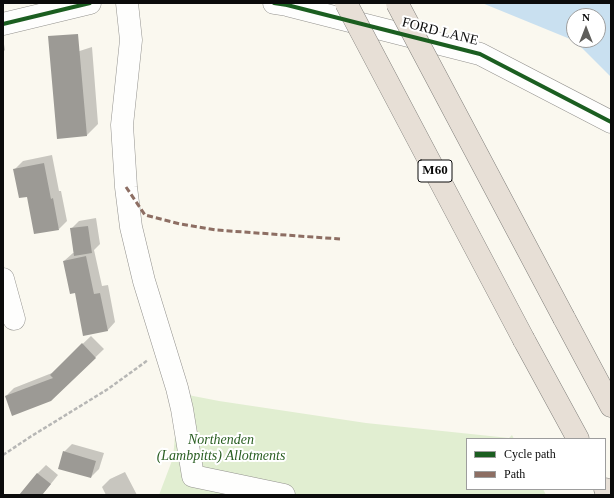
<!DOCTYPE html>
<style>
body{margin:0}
#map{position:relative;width:614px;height:498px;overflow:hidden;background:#faf8ef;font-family:Georgia,serif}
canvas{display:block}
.frame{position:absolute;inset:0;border:4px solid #0b0b0b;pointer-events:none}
.legend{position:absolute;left:466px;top:438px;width:140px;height:52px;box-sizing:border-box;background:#fff;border:1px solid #9d9d9d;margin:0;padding:5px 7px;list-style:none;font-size:12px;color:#0b0b0b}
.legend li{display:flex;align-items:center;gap:8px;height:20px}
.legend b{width:20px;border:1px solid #9d9d9d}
.north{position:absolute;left:566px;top:8px;width:40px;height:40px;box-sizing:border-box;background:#fff;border:1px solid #9d9d9d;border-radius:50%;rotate:0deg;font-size:11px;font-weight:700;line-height:16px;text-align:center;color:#0b0b0b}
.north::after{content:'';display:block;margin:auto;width:14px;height:18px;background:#5f5e5b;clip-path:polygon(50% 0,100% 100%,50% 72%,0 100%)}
</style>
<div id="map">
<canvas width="614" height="498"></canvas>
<div class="frame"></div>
<ul class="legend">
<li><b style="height:5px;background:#1b5e20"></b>Cycle path</li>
<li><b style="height:5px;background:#8d6e63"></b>Path</li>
</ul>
<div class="north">N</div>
</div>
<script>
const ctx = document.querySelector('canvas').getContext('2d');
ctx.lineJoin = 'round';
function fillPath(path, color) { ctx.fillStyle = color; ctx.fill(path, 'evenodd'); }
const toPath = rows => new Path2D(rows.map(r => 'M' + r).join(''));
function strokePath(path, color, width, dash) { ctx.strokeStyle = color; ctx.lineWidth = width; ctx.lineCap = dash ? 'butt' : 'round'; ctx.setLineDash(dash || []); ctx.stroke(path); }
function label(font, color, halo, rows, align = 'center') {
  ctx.font = font + ' Georgia,serif'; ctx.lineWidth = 4; ctx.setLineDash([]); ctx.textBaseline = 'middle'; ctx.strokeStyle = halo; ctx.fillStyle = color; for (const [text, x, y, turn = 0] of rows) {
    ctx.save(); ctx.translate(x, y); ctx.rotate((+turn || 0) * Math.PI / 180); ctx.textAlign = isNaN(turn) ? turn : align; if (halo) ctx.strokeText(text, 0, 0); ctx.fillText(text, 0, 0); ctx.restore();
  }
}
fillPath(toPath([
 [188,395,219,401,366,423,509,438,512,435,514,439,467,439,467,489,543,489,546,495,159,495,173,458,175,436,175,417]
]), '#e1eed1');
fillPath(toPath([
 [482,3,611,3,611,77,575,41],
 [574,16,598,16,598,40,574,40]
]), '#c9e0f0');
fillPath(toPath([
 [3,38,5,50,3,52],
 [92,47,98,124,86,136,64,56],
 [52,155,59,191,61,191,67,221,59,229,28,196,15,169,23,161],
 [96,218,100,244,94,250,102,286,108,285,115,322,107,331,76,292,64,261,73,253,74,253,71,229,79,221],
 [91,336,104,349,51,400,6,396,14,388,52,373],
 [72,444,104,453,99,469,91,477,64,452],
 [46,465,58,475,42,495,20,495,38,473],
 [125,472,137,495,106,495,102,487,110,479]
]), '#0003');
fillPath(toPath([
 [78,34,87,136,57,139,48,36],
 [44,163,51,199,53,198,59,230,34,234,27,197,19,198,13,169],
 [88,226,92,253,74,256,70,228],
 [86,256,94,294,100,293,108,331,83,336,75,293,70,294,63,261],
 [82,343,96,358,51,401,12,416,5,396,53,378,50,375],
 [63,451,96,461,91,478,58,469],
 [37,473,51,484,42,495,19,495]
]), '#9c9a95');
const minor = toPath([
 [127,3,131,40,122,125,126,187,131,227,144,281,177,388,182,409,193,476,284,495],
 [274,3,287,5,480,54,611,122],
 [3,24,90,3],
 [3,279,14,319]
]);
const highway = toPath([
 [564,318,611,406],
 [524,340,578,439],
 [605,489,608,495]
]);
strokePath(minor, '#93928e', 23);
strokePath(highway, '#807f7b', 23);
strokePath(toPath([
 [3,455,30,437,108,389,148,360]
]), '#b7b7b5', 2.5, [4, 2]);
strokePath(minor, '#fefefd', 22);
strokePath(highway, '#e7dfd6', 22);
const highwayBridge = toPath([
 [346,3,524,340],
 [397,3,564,318]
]);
strokePath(highwayBridge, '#807f7b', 23, []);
strokePath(highwayBridge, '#e7dfd6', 22);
strokePath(toPath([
 [126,187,145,215,180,224,216,230,340,239]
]), '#8d6e63', 3, [6, 3]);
strokePath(toPath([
 [274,3,287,5,480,54,611,122],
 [3,24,90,3]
]), '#1b5e20', 4);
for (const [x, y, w] of [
 [435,171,34]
]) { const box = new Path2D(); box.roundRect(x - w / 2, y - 11, w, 22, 3); ctx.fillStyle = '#fff'; ctx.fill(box); strokePath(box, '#0b0b0b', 1); }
label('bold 13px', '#0b0b0b', null, [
 ["M60",435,171]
]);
label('14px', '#0b0b0b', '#fff', [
 ["FORD LANE",440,32,14]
]);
label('italic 14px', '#295e21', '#fff', [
 ["Northenden",221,440],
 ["(Lambpitts) Allotments",221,456]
]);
</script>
